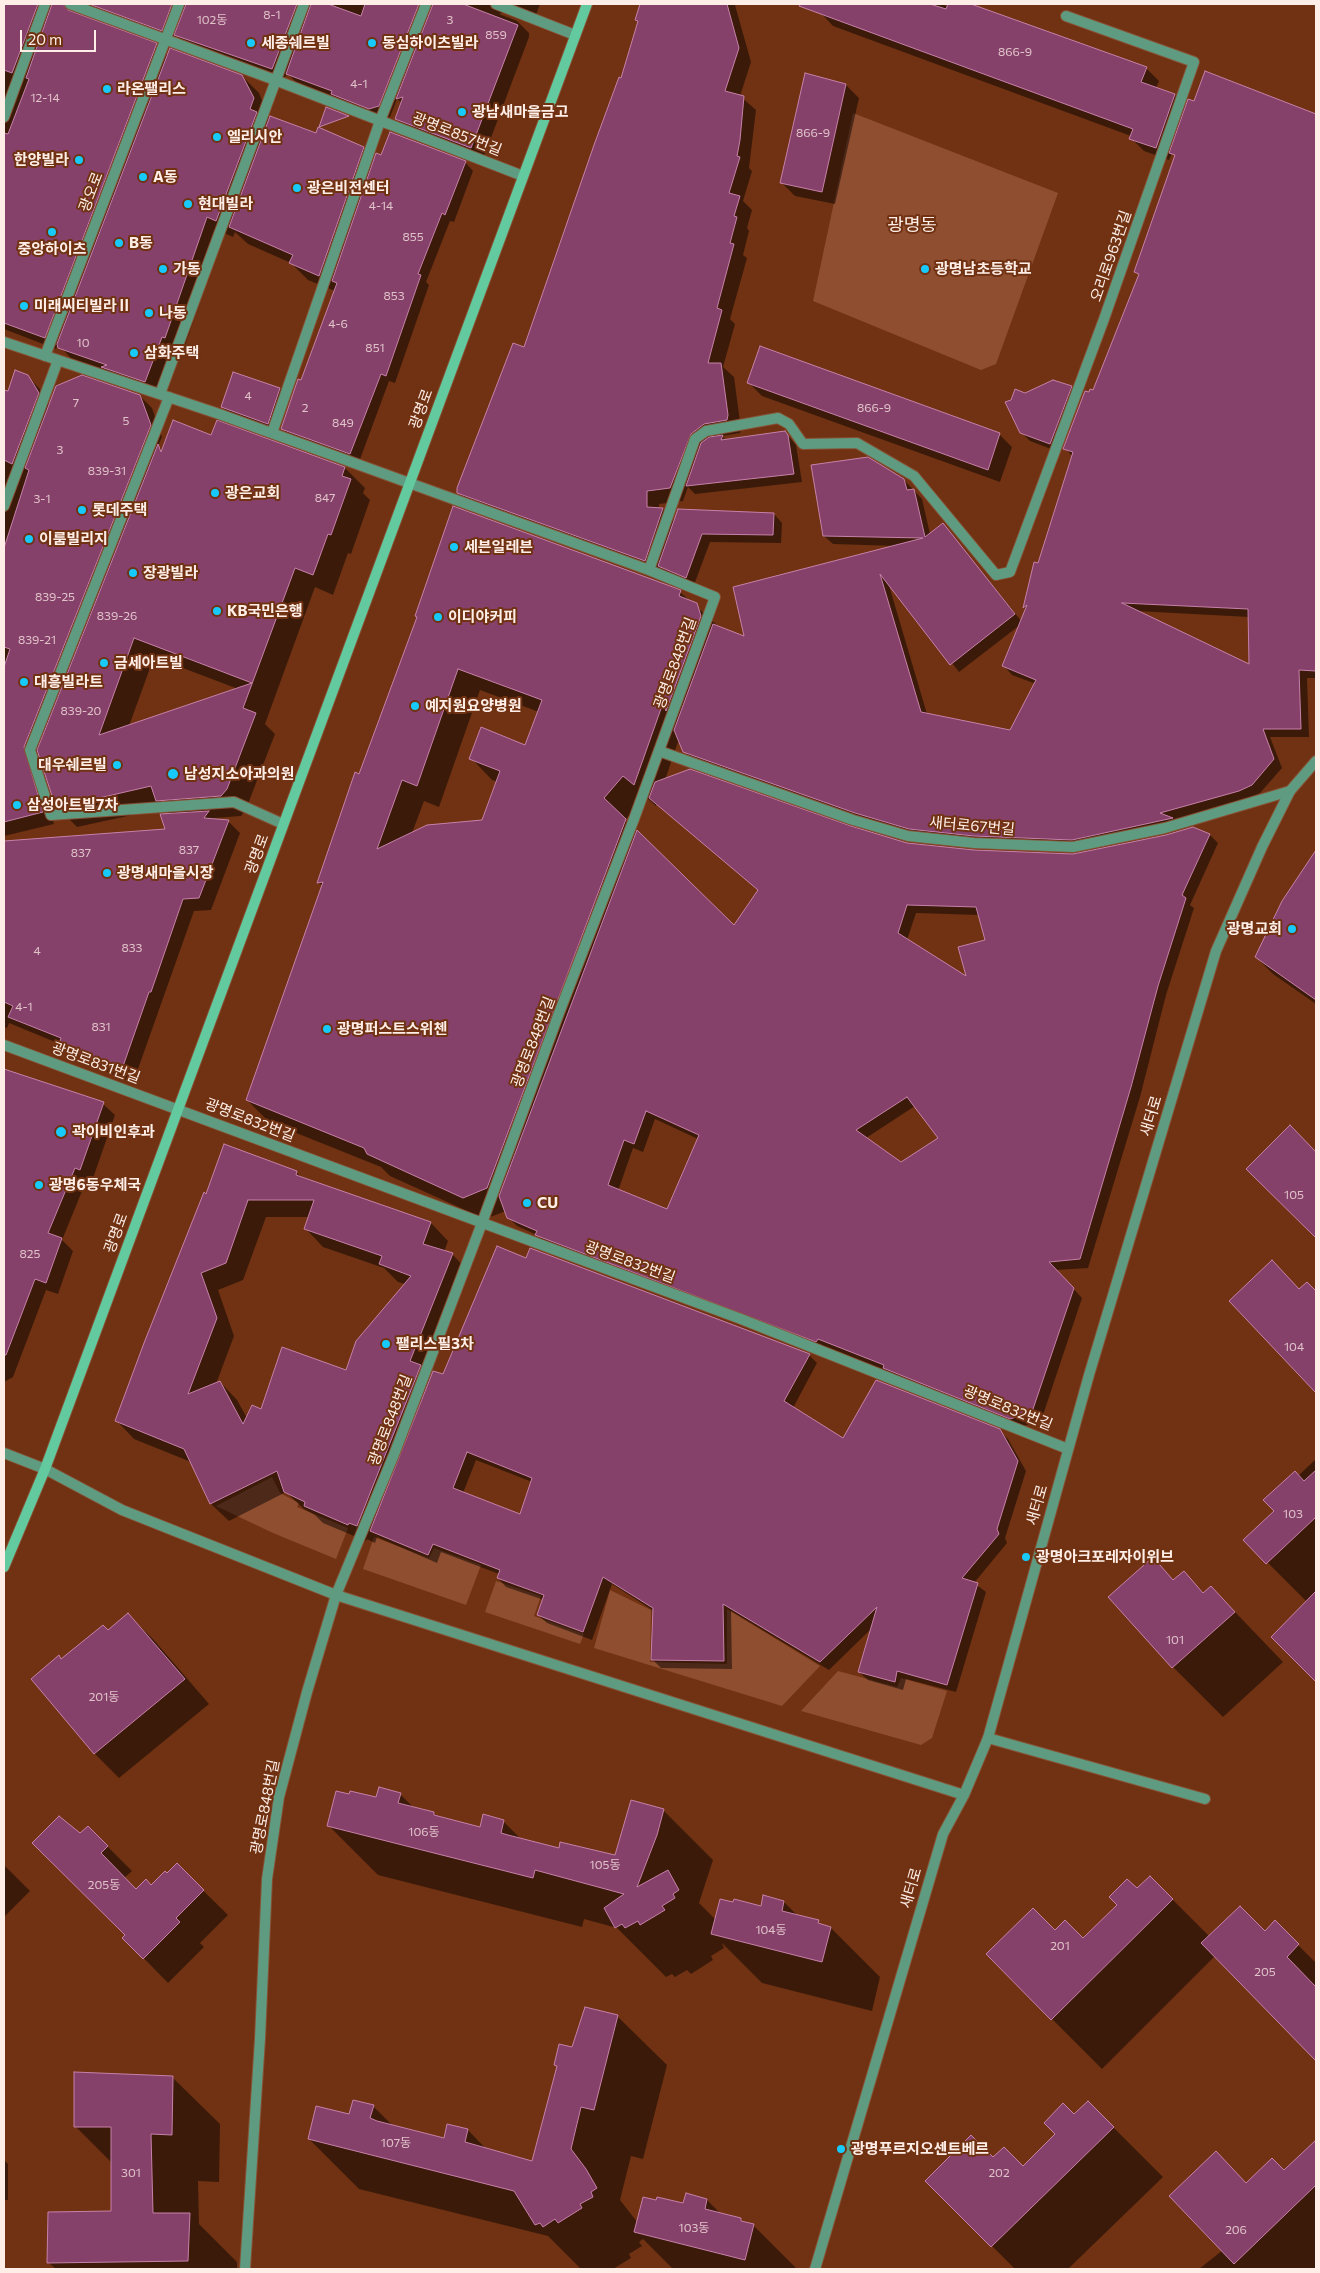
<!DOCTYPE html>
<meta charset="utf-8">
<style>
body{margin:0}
#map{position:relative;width:1320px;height:2273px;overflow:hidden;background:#703212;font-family:Commissioner,sans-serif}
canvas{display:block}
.frame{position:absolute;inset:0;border:5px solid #feeee7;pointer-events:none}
.scale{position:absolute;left:20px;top:30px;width:76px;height:22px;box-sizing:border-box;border:2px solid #feeee7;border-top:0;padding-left:6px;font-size:15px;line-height:18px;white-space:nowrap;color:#feeee7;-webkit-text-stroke:4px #703212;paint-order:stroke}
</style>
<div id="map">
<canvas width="1320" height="2273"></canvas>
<div class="frame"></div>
<div class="scale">20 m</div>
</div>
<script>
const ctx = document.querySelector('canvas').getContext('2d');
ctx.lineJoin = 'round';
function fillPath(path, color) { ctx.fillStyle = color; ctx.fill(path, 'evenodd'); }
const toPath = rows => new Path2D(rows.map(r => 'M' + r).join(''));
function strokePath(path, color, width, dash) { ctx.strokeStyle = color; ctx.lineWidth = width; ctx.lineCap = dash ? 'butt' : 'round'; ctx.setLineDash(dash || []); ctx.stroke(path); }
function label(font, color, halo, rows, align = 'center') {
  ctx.font = font + ' Commissioner,"Noto Sans KR",sans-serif'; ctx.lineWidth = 4; ctx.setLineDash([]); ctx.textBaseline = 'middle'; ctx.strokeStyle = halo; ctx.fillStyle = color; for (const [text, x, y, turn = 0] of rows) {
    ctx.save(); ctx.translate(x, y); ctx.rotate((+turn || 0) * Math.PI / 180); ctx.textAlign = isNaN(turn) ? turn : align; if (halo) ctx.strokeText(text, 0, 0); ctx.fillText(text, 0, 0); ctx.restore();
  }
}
fillPath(toPath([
 [853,113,1058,193,996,364,981,370,813,301],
 [272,1477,280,1493,299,1503,297,1507,348,1528,336,1559,273,1533,216,1506],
 [374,1537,429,1558,434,1548,481,1565,466,1605,363,1569],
 [496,1581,541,1596,534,1616,584,1634,580,1644,485,1612],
 [610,1590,651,1610,650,1662,727,1664,727,1609,820,1666,782,1706,594,1648],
 [838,1671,897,1687,901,1678,947,1691,932,1738,921,1745,801,1711]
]), '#8f4e30');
fillPath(toPath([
 [4,4,540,4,535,18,511,9,499,14,517,21,529,33,529,37,483,159,408,130,396,119,402,103,397,99,390,117,382,120,299,85,287,73,284,80,188,47,176,35,173,42,85,9,73,14,156,45,168,56,242,76,259,93,269,117,363,148,375,161,465,162,473,171,454,222,450,221,426,282,429,285,395,383,389,381,359,462,291,437,282,429,335,291,308,280,291,263,248,244,235,232,233,237,224,233,182,354,179,353,162,398,76,364,58,344,56,349,4,329],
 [641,4,735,5,751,62,740,96,756,110,749,168,752,171,743,201,752,210,747,228,749,231,743,255,747,258,730,319,735,324,723,367,734,377,741,429,740,433,722,436,727,441,785,432,796,445,802,482,695,494,688,487,683,501,659,504,659,509,663,509,675,521,774,514,782,523,781,543,710,542,694,585,668,574,660,567,658,573,472,506,458,493,525,349,622,79,639,23,636,20],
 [824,4,940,4,948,6,949,4,968,4,1146,68,1159,81,1156,88,1175,95,1187,107,1194,103,1206,73,1316,115,1316,678,1307,678,1309,737,1270,737,1282,768,1260,793,1247,799,1173,820,1180,827,1082,848,919,837,693,760,684,751,679,739,665,780,906,844,973,851,1073,855,1210,835,1218,843,1190,905,1194,908,1166,995,1140,1097,1088,1268,1056,1270,1082,1298,1041,1421,1020,1427,893,1376,887,1371,827,1347,825,1350,546,1244,537,1235,517,1226,508,1217,506,1211,485,1219,390,1176,381,1167,269,1122,247,1100,323,887,319,883,356,774,360,775,418,617,680,592,718,626,746,638,896,546,833,544,824,536,904,480,922,499,930,534,943,524,1022,622,1027,610,1024,608,1034,563,1039,565,1073,457,1065,448,1089,394,1093,391,1140,276,1135,271,1176,157,1172,153,1169,160,1144,151,1131,138,1131,136,833,26,821,13],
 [888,582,959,672,1020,625,1004,666,1012,675,1036,684,1011,732,927,714],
 [1136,611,1249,617,1250,666],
 [480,690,539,712,526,747,471,758,492,780,498,782,483,821,412,833,424,801,439,807],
 [646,797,656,806,657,804,760,890,735,927,625,820],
 [916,913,979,915,986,941,968,979,907,940],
 [915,1106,940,1138,901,1163,866,1138],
 [655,1119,698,1139,667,1211,618,1191,633,1148,643,1152],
 [846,85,859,98,835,204,795,196,782,183],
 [27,376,39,388,50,406,140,396,152,408,162,437,158,446,163,451,212,436,345,468,365,488,363,493,370,500,351,554,348,553,333,595,315,587,265,724,275,734,246,809,241,816,214,818,217,820,228,821,240,833,211,910,194,911,133,1083,71,1057,60,1044,9,1023,7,1028,4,1027,4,843,167,830,171,815,164,808,77,827,57,807,39,750,35,760,54,824,4,836,4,391,9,393],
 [154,657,238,689,129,726],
 [749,383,999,434,1012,447,1000,482,762,396],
 [1071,387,1080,396,1059,452,1030,441,1021,432,1025,394],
 [280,389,288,398,276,432,231,416,222,407],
 [1316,853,1316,1004,1273,974,1256,957,1283,902],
 [4,1070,103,1104,115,1115,92,1181,87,1179,62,1240,73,1251,58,1294,46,1290,13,1377,4,1382],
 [1316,1150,1316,1237,1248,1169],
 [296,1172,303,1179,431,1223,448,1241,444,1252,452,1254,469,1272,429,1375,432,1378,443,1376,527,1260,809,1355,817,1363,793,1408,844,1439,999,1430,1008,1439,1026,1471,1005,1538,1007,1543,974,1583,986,1592,956,1692,906,1679,903,1690,868,1680,859,1672,872,1628,829,1670,731,1611,732,1669,661,1668,653,1660,654,1611,612,1584,592,1640,547,1623,538,1615,544,1600,506,1587,498,1578,499,1574,441,1552,437,1563,377,1537,375,1543,367,1539,366,1541,323,1523,315,1515,304,1509,286,1492,229,1521,211,1504,191,1462,134,1439,117,1421,206,1196],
 [266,1217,310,1217,306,1229,323,1247,384,1268,398,1282,405,1284,346,1372,247,1418,237,1400,220,1382,216,1384,234,1336,218,1290,243,1280],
 [476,1460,532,1482,520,1516,463,1493],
 [1307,1283,1316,1293,1316,1391,1231,1301,1300,1290],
 [1316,1459,1316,1680,1273,1637,1307,1602,1245,1540,1276,1511,1298,1476],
 [1153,1559,1174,1581,1183,1573,1204,1593,1211,1587,1283,1662,1223,1717,1173,1667,1110,1597],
 [128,1615,153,1639,209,1704,119,1778,95,1754,32,1679,108,1632],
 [400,1794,414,1808,434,1813,438,1817,481,1828,503,1821,523,1841,559,1850,616,1856,663,1810,713,1860,699,1903,716,1920,762,1907,764,1897,784,1902,798,1916,818,1921,822,1926,831,1928,880,1977,872,2011,762,1983,722,1943,724,1948,711,1956,713,1960,691,1974,687,1970,675,1977,672,1974,666,1977,617,1928,584,1919,582,1927,378,1875,329,1826,377,1799],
 [88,1827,132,1871,124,1878,136,1890,151,1886,177,1865,228,1915,200,1943,204,1947,168,1983,124,1938,126,1935,80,1834],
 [4,1865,30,1891,4,1917],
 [1150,1877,1210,1937,1265,1932,1275,1922,1316,1963,1316,2059,1215,1956,1102,2069,987,1954,1055,1932,1083,1940],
 [617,2016,667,2065,643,2159,631,2156,620,2200,638,2223,684,2205,707,2200,721,2214,741,2219,745,2224,753,2225,797,2269,673,2269,643,2239,639,2242,642,2246,629,2254,631,2258,613,2269,581,2269,548,2236,359,2189,309,2139,350,2115,373,2106,393,2126,445,2139,448,2126,468,2130,487,2150,533,2162,558,2067,555,2064],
 [172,2077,220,2124,219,2182,198,2181,199,2224,237,2262,237,2269,56,2269,48,2262,112,2212,112,2163,76,2127],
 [1088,2102,1163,2177,1068,2269,1015,2269,927,2181,993,2159,1023,2168],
 [1316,2142,1316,2269,1199,2269,1223,2250,1247,2184,1285,2172],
 [4,2160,8,2164,8,2200,4,2200]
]), '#0007');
const building = toPath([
 [4,4,38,4,12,73,4,70,4,4],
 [52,4,63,4,68,10,157,43,45,338,4,323,4,133,8,134,29,79,26,78,52,4],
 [89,4,172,4,162,31,89,4],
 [186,4,297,4,272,69,174,35,186,4],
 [311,4,328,4,361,16,365,4,419,4,379,106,369,109,331,94,332,91,286,74,311,4],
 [433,4,463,4,518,25,471,148,395,119,403,97,396,99,433,4],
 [640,4,727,4,739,48,725,91,744,96,740,140,737,156,740,157,729,193,740,196,734,216,737,217,730,243,734,244,717,308,722,310,708,363,721,363,728,415,727,420,704,424,691,434,670,488,647,491,647,507,663,508,645,561,457,493,457,488,513,343,524,347,594,145,619,77,621,78,638,21,635,20,640,4],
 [800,4,930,4,946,9,948,4,971,4,1147,67,1141,82,1175,94,1156,148,1129,139,1133,129,799,6,800,4],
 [170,48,242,75,254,98,250,109,257,112,216,221,207,217,165,338,162,337,145,382,101,367,107,365,58,348,57,344,170,48],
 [1205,71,1316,114,1316,671,1299,670,1301,729,1263,729,1274,759,1252,785,1239,791,1160,813,1173,818,1072,840,974,836,909,829,855,813,683,752,674,730,713,624,744,636,733,587,923,538,823,536,811,465,868,457,904,479,907,490,914,489,925,537,943,523,1015,614,950,665,880,574,921,712,1010,730,1036,680,1002,666,1027,605,1023,608,1034,562,1038,563,1073,452,1063,449,1085,391,1089,392,1090,389,1093,390,1139,274,1134,272,1175,155,1169,153,1188,99,1194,101,1205,71],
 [1122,603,1248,609,1249,664,1122,603],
 [805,73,846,84,822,192,780,183,805,73],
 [326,107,349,116,319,127,326,107],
 [270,116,316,133,318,127,364,147,319,276,289,263,293,255,229,227,270,116],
 [390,132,466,161,445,215,442,213,418,274,421,275,386,376,381,374,350,454,281,429,298,379,301,380,337,283,332,281,376,153,381,155,390,132],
 [760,346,1000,433,988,470,747,383,760,346],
 [15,370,28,375,39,393,12,464,4,460,4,390,8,391,15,370],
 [233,372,280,388,268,424,221,407,233,372],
 [82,375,140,395,151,425,24,747,43,812,4,822,4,667,10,649,4,647,4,548,29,470,25,468,56,386,82,375],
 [1053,380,1072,386,1050,444,1020,433,1005,402,1011,400,1015,389,1025,393,1053,380],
 [173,420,211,435,217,420,345,467,342,476,351,479,331,535,328,534,313,575,295,568,243,708,256,713,227,789,221,796,156,801,151,786,56,808,37,750,158,444,161,452,173,420],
 [134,638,252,683,99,735,134,638],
 [785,431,788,435,794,474,686,486,701,443,709,437,723,435,721,440,785,431],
 [453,506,681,590,679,596,697,603,701,616,666,711,663,703,634,785,623,776,604,798,626,819,487,1188,463,1198,367,1154,364,1148,246,1100,323,882,317,883,355,772,359,774,417,617,415,616,453,506],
 [458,669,542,700,525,745,481,727,469,759,500,771,482,820,427,825,377,849,402,780,417,786,458,669],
 [678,509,774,513,773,535,702,534,686,578,658,566,678,509],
 [690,769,851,826,907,843,974,850,1073,854,1166,835,1193,827,1210,834,1182,895,1186,898,1158,986,1131,1087,1080,1259,1049,1262,1074,1288,1032,1412,1010,1419,883,1368,884,1365,818,1339,816,1342,535,1235,537,1231,507,1218,499,1196,637,830,734,925,758,890,649,798,655,782,690,769],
 [907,905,976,907,985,940,958,947,966,976,898,933,907,905],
 [907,1097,938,1138,901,1162,856,1130,907,1097],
 [646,1111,699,1135,667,1209,608,1185,624,1140,634,1144,646,1111],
 [209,811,204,818,229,820,199,898,183,899,151,992,149,992,121,1072,58,1046,61,1038,8,1017,13,1006,4,1002,4,841,165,829,160,814,209,811],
 [1316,850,1316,1000,1255,957,1282,901,1316,850],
 [4,1069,104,1102,80,1170,75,1168,48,1233,62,1238,46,1283,35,1279,6,1355,4,1355,4,1069],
 [1290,1125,1316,1152,1316,1238,1246,1169,1290,1125],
 [224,1144,297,1171,296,1175,431,1222,423,1244,453,1253,410,1361,421,1365,357,1526,349,1523,348,1525,304,1506,305,1502,284,1492,277,1471,210,1504,184,1449,115,1421,144,1343,204,1192,206,1194,224,1144],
 [248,1200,314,1200,304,1229,382,1256,379,1264,411,1276,356,1341,346,1370,282,1347,261,1409,252,1405,243,1424,220,1381,188,1394,217,1318,201,1273,226,1263,248,1200],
 [497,1246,526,1258,530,1248,810,1354,784,1401,843,1438,876,1380,1000,1429,1018,1461,997,1529,999,1534,962,1578,978,1583,947,1685,897,1671,895,1682,858,1672,877,1607,820,1662,723,1604,724,1661,651,1660,653,1608,603,1577,583,1632,537,1615,544,1595,497,1578,500,1570,433,1544,428,1555,370,1531,433,1371,443,1374,497,1246],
 [467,1452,532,1478,520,1514,453,1488,467,1452],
 [1272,1260,1299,1289,1307,1282,1316,1291,1316,1393,1229,1301,1272,1260],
 [1316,1470,1316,1517,1266,1564,1243,1540,1274,1511,1263,1500,1295,1471,1304,1481,1316,1470],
 [1153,1557,1173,1580,1184,1571,1203,1593,1211,1586,1235,1612,1172,1668,1108,1597,1153,1557],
 [1316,1591,1316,1682,1271,1637,1316,1591],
 [128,1613,185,1679,94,1754,31,1679,59,1655,61,1659,103,1625,108,1630,128,1613],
 [379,1787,401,1793,398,1803,434,1812,434,1815,480,1827,483,1814,504,1820,501,1833,508,1835,559,1848,560,1842,615,1855,631,1800,664,1809,657,1835,637,1887,668,1870,679,1890,673,1894,675,1898,662,1906,665,1910,640,1925,638,1921,625,1928,622,1924,615,1928,604,1908,624,1894,535,1870,533,1878,327,1826,336,1791,349,1794,350,1791,376,1797,379,1787],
 [59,1816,80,1833,88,1826,108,1846,101,1853,136,1889,146,1879,151,1885,165,1871,167,1873,177,1863,204,1890,176,1918,180,1922,143,1959,122,1938,125,1935,32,1843,59,1816],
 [1150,1876,1173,1899,1051,2020,986,1954,1033,1908,1055,1930,1065,1920,1083,1938,1117,1905,1109,1897,1127,1879,1137,1888,1150,1876],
 [763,1895,784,1901,782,1911,819,1920,818,1923,831,1927,822,1962,711,1934,720,1899,733,1902,734,1899,761,1906,763,1895],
 [1240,1906,1265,1931,1275,1920,1299,1944,1287,1957,1316,1987,1316,2061,1201,1943,1240,1906],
 [585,2007,618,2015,594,2110,581,2107,571,2149,586,2169,597,2188,591,2192,593,2197,580,2204,582,2208,558,2223,555,2219,543,2227,540,2223,535,2225,514,2191,308,2139,316,2106,349,2114,353,2100,374,2105,370,2118,377,2121,444,2138,447,2124,468,2129,465,2142,532,2161,557,2066,554,2065,559,2044,572,2047,585,2007],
 [74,2072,173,2076,172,2135,151,2134,153,2213,190,2213,188,2261,47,2263,48,2212,111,2211,111,2127,74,2127,74,2072],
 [1088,2101,1114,2127,991,2247,925,2181,971,2135,993,2157,1004,2147,1023,2166,1055,2134,1044,2123,1063,2103,1074,2114,1088,2101],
 [1316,2140,1316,2185,1234,2264,1169,2196,1216,2151,1246,2183,1272,2158,1284,2170,1316,2140],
 [686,2193,707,2199,705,2209,741,2218,741,2221,754,2224,745,2260,634,2232,643,2197,656,2200,657,2197,683,2203,686,2193]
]);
fillPath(building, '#86416b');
strokePath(building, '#c681a9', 1);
const minor = toPath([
 [70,4,275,80,523,176],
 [496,4,575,35],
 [4,117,45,4],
 [4,342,219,414,649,570,715,597,634,819,559,1013,482,1223,395,1452,336,1595,307,1692,279,1797,267,1879,260,2039,245,2269],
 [45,356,179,4],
 [160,394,304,4],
 [169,397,30,750,51,815,234,802,283,824],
 [272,433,380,121,426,4],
 [4,506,58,360],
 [649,570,695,439,706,431,778,418,789,424,803,444,857,443,914,476,996,575,1010,572,1104,319,1194,62,1066,16],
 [659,751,853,820,908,836,974,843,1073,847,1165,828,1290,791],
 [4,1045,741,1319,1068,1449],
 [988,1738,1205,1799]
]);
const tertiary = toPath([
 [4,1453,45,1469,122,1510,336,1595,964,1795],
 [815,2269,943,1834,964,1795,988,1738,1089,1375,1216,951,1262,847,1290,791,1316,761]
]);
const secondary = toPath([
 [4,1567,45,1469,587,4]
]);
strokePath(minor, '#875034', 12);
strokePath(tertiary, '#875034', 12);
strokePath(secondary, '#875034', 12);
strokePath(minor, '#5e9b80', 10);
strokePath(tertiary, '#5e9b80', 10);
strokePath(secondary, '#63c99f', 10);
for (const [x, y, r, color] of [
 [251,43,5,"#18cafc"],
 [372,43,5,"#18cafc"],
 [107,89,5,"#18cafc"],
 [462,112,5,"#18cafc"],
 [217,137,5,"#18cafc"],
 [79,160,5,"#18cafc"],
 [143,177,5,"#18cafc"],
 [297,188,5,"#18cafc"],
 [188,204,5,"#18cafc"],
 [52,232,5,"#18cafc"],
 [119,243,5,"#18cafc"],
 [163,269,5,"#18cafc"],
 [925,269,5,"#18cafc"],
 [24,306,5,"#18cafc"],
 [149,313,5,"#18cafc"],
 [134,353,5,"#18cafc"],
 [215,493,5,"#18cafc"],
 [82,510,5,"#18cafc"],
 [29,539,5,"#18cafc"],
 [454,547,5,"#18cafc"],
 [133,573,5,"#18cafc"],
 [217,611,5,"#18cafc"],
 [438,617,5,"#18cafc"],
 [104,663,5,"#18cafc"],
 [24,682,5,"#18cafc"],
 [415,706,5,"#18cafc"],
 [117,765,5,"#18cafc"],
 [173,774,6,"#18cafc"],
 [17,805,5,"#18cafc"],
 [107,873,5,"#18cafc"],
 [1292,929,5,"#18cafc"],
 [327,1029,5,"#18cafc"],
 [61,1132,6,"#18cafc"],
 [39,1185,5,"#18cafc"],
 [527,1203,5,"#18cafc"],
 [386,1344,5,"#18cafc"],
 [1026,1557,5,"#18cafc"],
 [841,2149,5,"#18cafc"]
]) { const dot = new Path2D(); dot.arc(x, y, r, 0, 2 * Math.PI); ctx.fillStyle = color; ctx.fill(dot); strokePath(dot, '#703212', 2); }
label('12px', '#e0c3c8', null, [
 ["8-1",272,15],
 ["102동",212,20],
 ["3",450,20],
 ["859",496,35],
 ["866-9",1015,52],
 ["4-1",359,84],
 ["12-14",45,98],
 ["866-9",813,133],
 ["4-14",381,206],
 ["855",413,237],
 ["853",394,296],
 ["4-6",338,324],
 ["10",83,343],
 ["851",375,348],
 ["4",248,396],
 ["7",76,403],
 ["2",305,408],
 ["866-9",874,408],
 ["5",126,421],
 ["849",343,423],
 ["3",60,450],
 ["839-31",107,471],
 ["847",325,498],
 ["3-1",42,499],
 ["839-25",55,597],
 ["839-26",117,616],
 ["839-21",37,640],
 ["839-20",81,711],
 ["837",189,850],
 ["837",81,853],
 ["833",132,948],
 ["4",37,951],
 ["4-1",24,1007],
 ["831",101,1027],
 ["105",1294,1195],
 ["825",30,1254],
 ["104",1294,1347],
 ["103",1293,1514],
 ["101",1175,1640],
 ["201동",104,1697],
 ["106동",424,1832],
 ["105동",605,1865],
 ["205동",104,1885],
 ["104동",771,1930],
 ["201",1060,1946],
 ["205",1265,1972],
 ["107동",396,2143],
 ["301",131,2173],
 ["202",999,2173],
 ["103동",694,2228],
 ["206",1236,2230]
]);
label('bold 15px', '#feeee7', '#703212', [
 ["세종쉐르빌",261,43],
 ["동심하이츠빌라",382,43],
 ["라온팰리스",117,89],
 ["광남새마을금고",472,112],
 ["엘리시안",227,137],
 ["한양빌라",69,160,"right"],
 ["A동",153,177],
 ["광은비전센터",307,188],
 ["현대빌라",198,204],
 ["B동",129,243],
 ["중앙하이츠",52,249,"center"],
 ["가동",173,269],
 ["광명남초등학교",935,269],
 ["미래씨티빌라Ⅱ",34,306],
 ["나동",159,313],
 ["삼화주택",144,353],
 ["광은교회",225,493],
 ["롯데주택",92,510],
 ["이룸빌리지",39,539],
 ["세븐일레븐",464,547],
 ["장광빌라",143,573],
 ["KB국민은행",227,611],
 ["이디야커피",448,617],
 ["금세아트빌",114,663],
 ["대흥빌라트",34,682],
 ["예지원요양병원",425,706],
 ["대우쉐르빌",107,765,"right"],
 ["남성지소아과의원",184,774],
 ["삼성아트빌7차",27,805],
 ["광명새마을시장",117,873],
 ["광명교회",1282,929,"right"],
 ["광명퍼스트스위첸",337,1029],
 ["곽이비인후과",72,1132],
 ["광명6동우체국",49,1185],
 ["CU",537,1203],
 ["팰리스필3차",396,1344],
 ["광명아크포레자이위브",1036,1557],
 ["광명푸르지오센트베르",851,2149]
], 'left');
label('15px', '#feeee7', '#703212', [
 ["광명로857번길",457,134,21],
 ["광오로",91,192,-69],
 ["오리로963번길",1111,256,-71],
 ["광명로",421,409,-70],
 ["광명로848번길",675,663,-70],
 ["새터로67번길",972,826,5],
 ["광명로",257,854,-70],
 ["광명로848번길",533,1042,-69],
 ["광명로831번길",96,1063,20],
 ["새터로",1151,1116,-73],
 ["광명로832번길",250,1120,21],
 ["광명로",116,1233,-70],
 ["광명로832번길",630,1262,20],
 ["광명로832번길",1008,1408,22],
 ["광명로848번길",390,1420,-69],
 ["새터로",1037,1505,-74],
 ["광명로848번길",265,1807,-79],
 ["새터로",911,1888,-74]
]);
label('18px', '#feeee7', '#703212', [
 ["광명동",912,225]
]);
</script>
